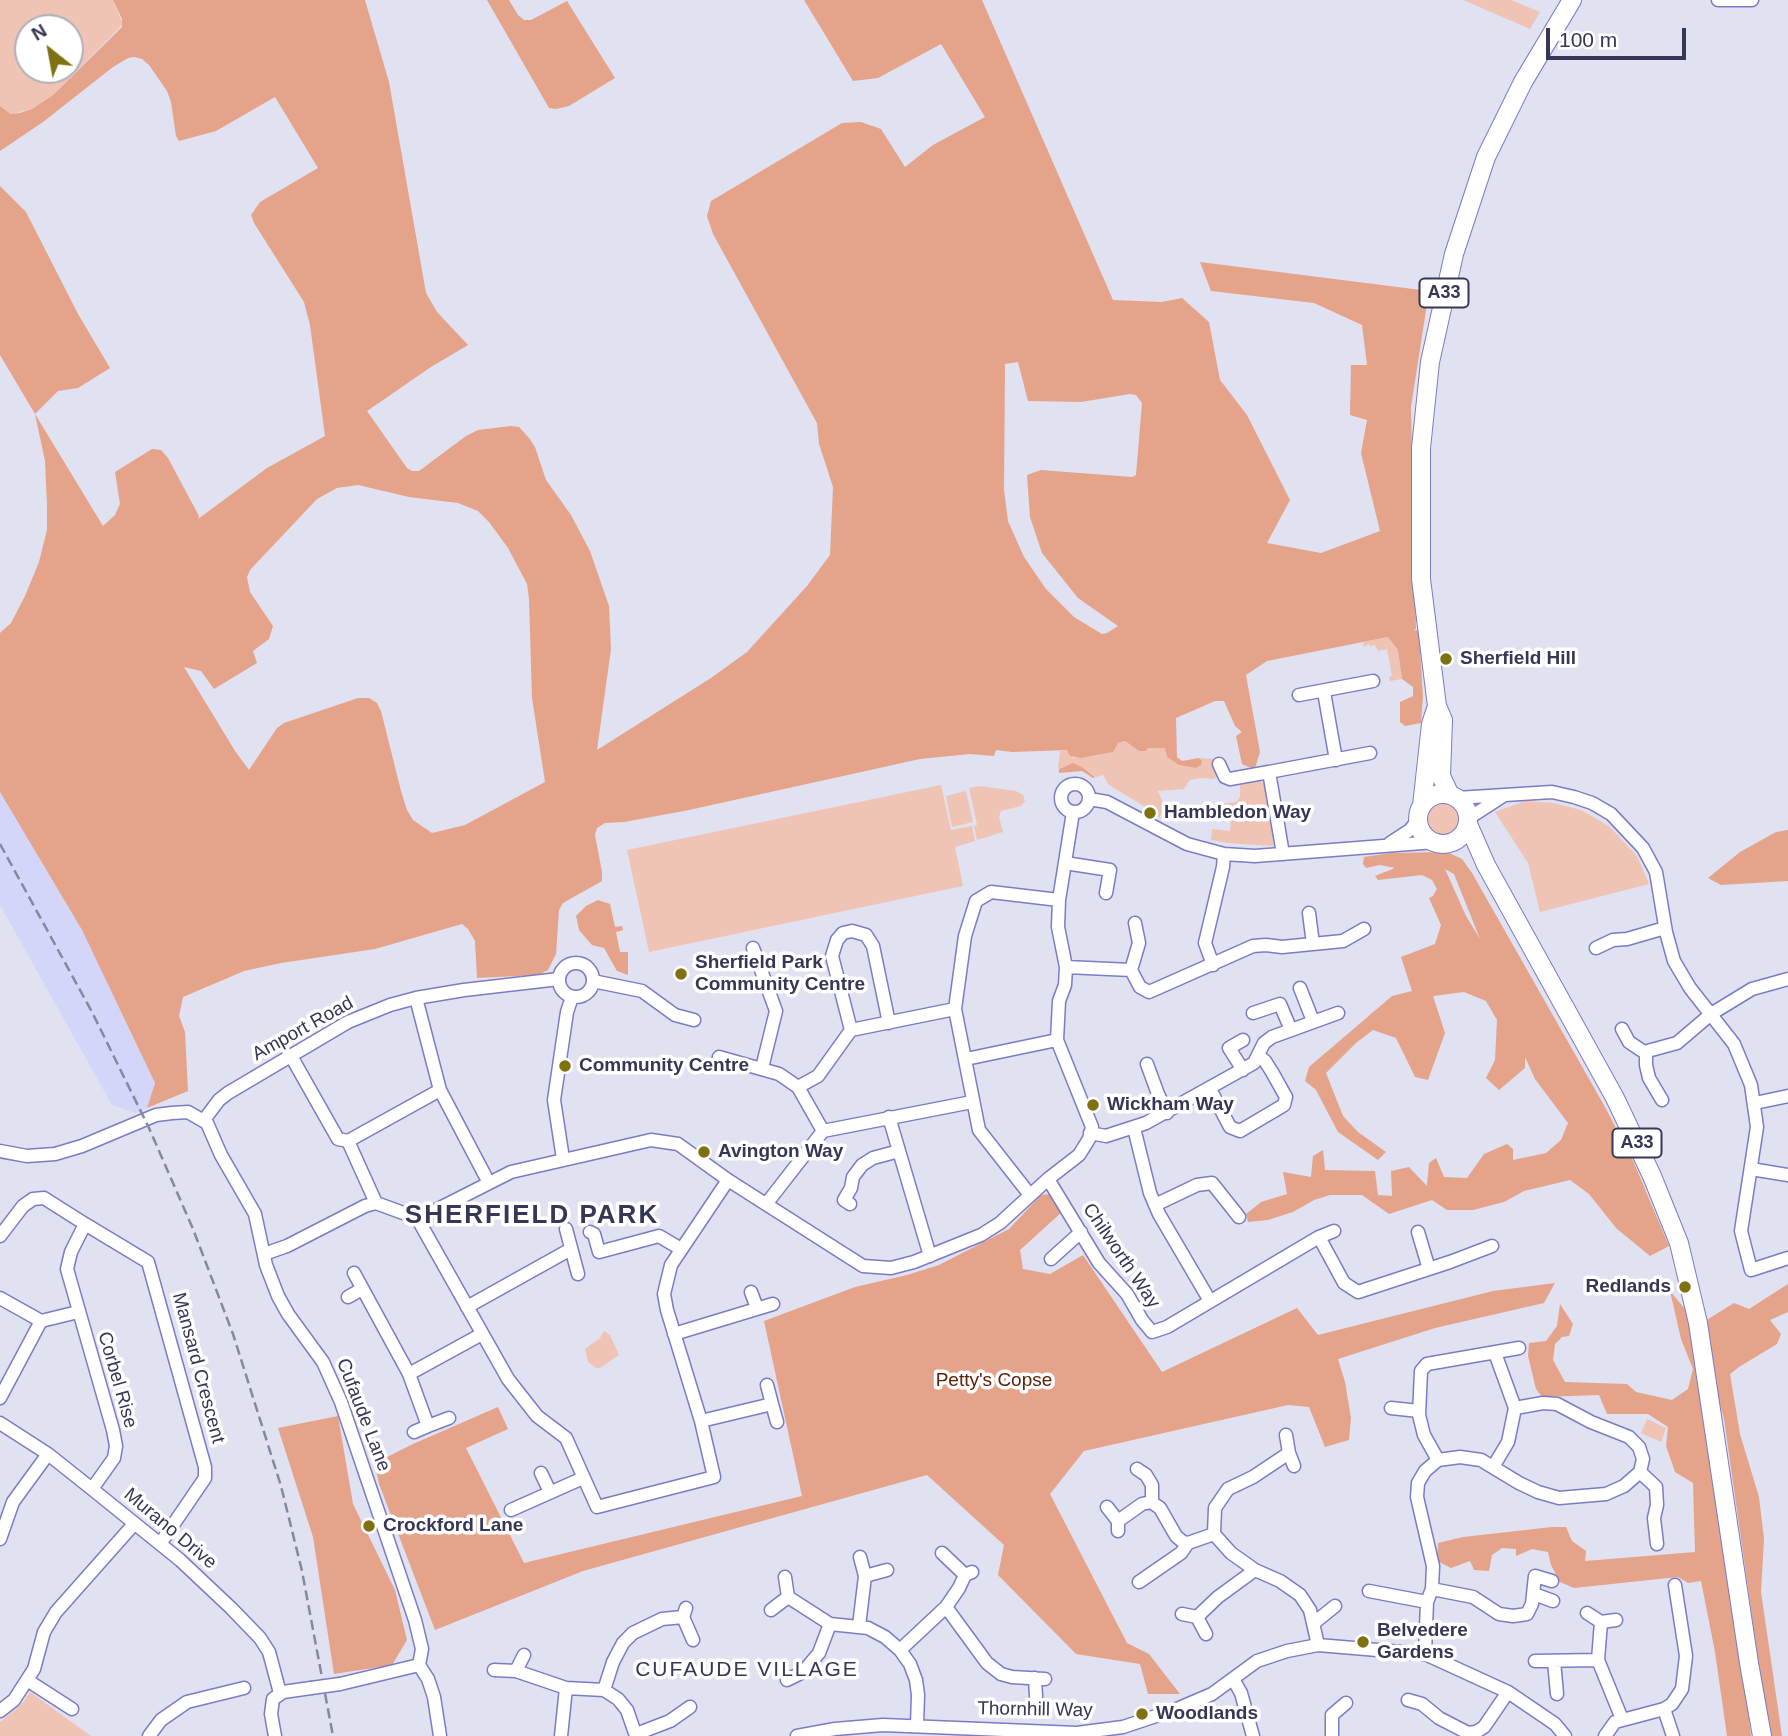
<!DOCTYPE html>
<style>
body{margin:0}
#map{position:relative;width:1788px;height:1736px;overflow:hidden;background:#e0e1f1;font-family:Helvetica,sans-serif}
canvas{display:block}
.north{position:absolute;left:14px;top:14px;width:70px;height:70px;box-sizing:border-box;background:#fff;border:2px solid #aeafbb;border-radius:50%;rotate:329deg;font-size:19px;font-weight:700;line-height:28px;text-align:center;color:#353756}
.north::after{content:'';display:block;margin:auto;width:24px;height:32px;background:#7e7111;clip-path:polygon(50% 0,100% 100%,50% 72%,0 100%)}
.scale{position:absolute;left:1546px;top:28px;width:140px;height:32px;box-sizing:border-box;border:4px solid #353756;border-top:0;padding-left:9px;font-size:21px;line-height:24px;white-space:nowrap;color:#353756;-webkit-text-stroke:5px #fff;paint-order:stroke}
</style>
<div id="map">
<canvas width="1788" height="1736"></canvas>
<div class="north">N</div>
<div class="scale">100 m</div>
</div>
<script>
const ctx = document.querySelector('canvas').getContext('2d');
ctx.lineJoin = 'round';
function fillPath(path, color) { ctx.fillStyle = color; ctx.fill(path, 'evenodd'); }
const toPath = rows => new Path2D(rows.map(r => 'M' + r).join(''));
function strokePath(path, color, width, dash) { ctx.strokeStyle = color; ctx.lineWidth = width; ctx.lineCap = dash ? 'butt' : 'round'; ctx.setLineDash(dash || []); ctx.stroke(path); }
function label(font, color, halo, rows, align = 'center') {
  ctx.font = font + ' Helvetica,sans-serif'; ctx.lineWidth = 7; ctx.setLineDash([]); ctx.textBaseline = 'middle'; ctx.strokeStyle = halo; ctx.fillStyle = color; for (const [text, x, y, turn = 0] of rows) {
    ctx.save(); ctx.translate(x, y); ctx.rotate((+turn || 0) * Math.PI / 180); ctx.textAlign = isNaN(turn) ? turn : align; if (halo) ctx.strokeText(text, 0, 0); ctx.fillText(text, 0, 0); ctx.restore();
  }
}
fillPath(toPath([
 [0,792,82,930,155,1083,147,1108,135,1113,112,1105,0,905]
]), '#d3d6f8');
fillPath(toPath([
 [0,0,113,0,123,24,53,95,32,109,12,114,0,106],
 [28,28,70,28,70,70,28,70],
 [1463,0,1511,0,1540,12,1530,29],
 [1388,637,1398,650,1402,679,1390,681,1389,677,1392,676,1387,649,1378,651,1375,645,1370,646,1369,644,1364,647,1363,642],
 [1125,741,1139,751,1147,748,1166,748,1167,757,1180,765,1196,768,1201,765,1202,761,1199,758,1213,759,1216,760,1219,774,1214,779,1201,778,1190,780,1184,789,1158,791,1165,808,1159,818,1152,811,1109,785,1103,775,1096,777,1082,767,1065,766,1058,769,1060,751,1068,750,1073,758,1098,755,1118,743],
 [1259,780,1265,785,1272,822,1273,846,1227,843,1211,840,1212,829,1230,831,1231,820,1220,818,1222,804,1236,802,1240,797,1240,783],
 [941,785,951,830,972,826,975,841,955,847,963,886,649,952,627,850],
 [979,786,1016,791,1023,795,1025,801,1021,806,1001,811,999,817,1003,832,977,840,974,826,977,825,969,788],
 [966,791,973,822,952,827,946,796],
 [1525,801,1554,803,1581,810,1609,826,1637,856,1649,884,1540,912,1528,863,1495,812],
 '1425 819a18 18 0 1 1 36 0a18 18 0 1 1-36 0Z',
 [604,1331,610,1335,619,1355,600,1368,596,1368,588,1362,585,1349,600,1338],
 [1647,1419,1666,1428,1661,1442,1641,1433],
 [30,1692,91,1736,0,1736,0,1722,22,1704]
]), '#f0c4b4');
fillPath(toPath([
 [113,0,365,0,389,82,426,293,437,312,468,345,431,367,367,411,407,468,412,471,419,471,466,436,478,430,511,426,519,427,529,438,535,447,546,480,571,515,590,551,609,606,611,649,597,750,711,678,747,652,807,586,830,555,833,487,819,444,817,423,713,234,707,216,711,201,842,123,861,122,881,129,905,167,933,145,985,117,941,44,878,78,853,81,804,0,982,0,1113,300,1162,302,1182,298,1209,322,1220,380,1247,415,1290,500,1267,543,1321,553,1380,531,1361,453,1367,420,1350,415,1351,365,1367,365,1362,325,1314,303,1211,291,1200,262,1429,291,1411,407,1416,629,1414,630,1419,631,1423,697,1421,723,1405,726,1400,722,1400,702,1413,696,1413,687,1402,679,1398,650,1388,637,1267,661,1246,675,1260,752,1255,768,1251,768,1242,764,1236,736,1242,732,1235,726,1224,701,1215,701,1176,718,1177,757,1182,761,1199,758,1202,761,1201,765,1196,768,1179,765,1167,757,1165,748,1148,748,1146,751,1139,751,1125,741,1118,743,1113,752,1080,758,1070,756,1067,750,1012,752,996,750,994,756,970,754,920,759,689,810,624,822,605,823,597,828,595,835,602,872,602,881,563,903,559,910,556,954,548,970,538,975,477,978,475,941,468,929,462,924,375,949,281,963,244,971,183,997,179,1016,185,1032,188,1091,147,1108,155,1083,82,930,0,792,0,633,11,623,25,596,39,562,47,530,47,504,45,461,35,414,0,355,0,186,26,212,78,314,110,368,78,388,58,391,35,414,103,526,115,515,120,504,115,472,152,449,161,450,168,458,199,516,198,519,267,468,325,436,310,325,304,302,254,223,251,215,260,202,318,168,275,97,216,131,179,141,176,136,171,102,167,91,149,65,142,59,134,57,128,58,113,67,43,122,0,151,0,106,11,114,20,113,32,109,53,95,122,27,122,19],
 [1018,362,1028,401,1081,402,1130,394,1136,395,1142,403,1136,475,1132,477,1041,470,1027,475,1030,517,1042,553,1078,598,1118,626,1107,633,1102,634,1074,617,1046,589,1024,557,1008,521,1004,490,1005,364],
 [358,485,409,497,458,503,478,511,489,522,508,548,527,584,529,599,532,698,545,782,465,825,432,833,413,820,407,810,401,791,381,711,377,703,369,698,358,698,284,723,277,728,249,770,235,751,184,667,201,671,214,689,257,663,253,651,269,639,273,626,250,592,247,577,250,570,317,499,337,488],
 [487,0,509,0,518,15,524,20,531,20,567,1,615,78,569,106,556,109,549,108],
 [1073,763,1082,767,1095,777,1093,778,1082,771,1059,773,1059,769],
 [1788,830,1788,881,1721,885,1708,878,1740,852,1776,832],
 [1447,852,1462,859,1472,873,1605,1107,1634,1163,1669,1246,1650,1256,1616,1228,1589,1194,1570,1180,1524,1191,1504,1202,1473,1210,1447,1210,1432,1200,1389,1214,1362,1195,1330,1195,1314,1200,1293,1212,1268,1220,1248,1222,1246,1214,1261,1202,1287,1194,1283,1172,1311,1177,1313,1156,1323,1150,1325,1170,1375,1171,1378,1195,1392,1196,1391,1171,1409,1167,1427,1186,1429,1163,1436,1158,1444,1177,1467,1178,1484,1154,1507,1144,1513,1149,1513,1160,1546,1153,1561,1140,1568,1123,1535,1079,1525,1057,1525,1068,1499,1090,1486,1078,1495,1060,1497,1020,1486,1001,1464,992,1433,996,1445,1033,1428,1080,1415,1077,1396,1038,1373,1030,1356,1043,1326,1073,1343,1116,1358,1132,1386,1152,1378,1160,1338,1132,1316,1090,1305,1081,1309,1067,1392,996,1412,991,1401,957,1435,944,1441,925,1429,898,1433,896,1437,889,1432,880,1422,875,1378,880,1375,876,1395,868,1380,865,1366,868,1363,864,1364,857,1391,853],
 [1445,869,1454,874,1480,939,1466,916],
 [598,900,610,904,615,927,622,926,623,930,616,932,620,952,628,952,628,975,617,971,604,948,592,945,579,930,576,916,586,906],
 [1050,1194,1062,1212,1020,1250,1023,1269,1050,1274,1083,1255,1162,1372,1297,1308,1318,1335,1493,1291,1555,1283,1544,1303,1435,1328,1338,1359,1345,1382,1351,1418,1349,1440,1325,1447,1309,1407,1288,1405,1084,1451,1050,1494,1127,1643,1149,1654,1180,1694,1148,1694,1140,1664,1076,1654,998,1575,1004,1545,927,1475,583,1571,435,1630,379,1484,375,1463,413,1444,498,1407,508,1429,466,1448,524,1563,802,1496,764,1321,855,1287,907,1275,939,1265,1009,1229,1041,1195],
 [1788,1284,1788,1312,1770,1320,1781,1334,1777,1344,1739,1367,1730,1374,1740,1434,1759,1497,1764,1539,1761,1592,1782,1736,1769,1736,1724,1419,1711,1374,1705,1321,1734,1303,1749,1309],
 [1670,1291,1694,1320,1744,1670,1751,1736,1727,1736,1715,1652,1701,1581,1688,1583,1678,1577,1574,1588,1560,1582,1551,1565,1548,1552,1532,1549,1516,1556,1516,1549,1502,1548,1492,1555,1489,1571,1474,1570,1470,1561,1451,1568,1437,1561,1438,1543,1463,1537,1552,1527,1566,1527,1572,1541,1586,1551,1585,1561,1695,1552,1693,1483,1675,1472,1666,1446,1668,1427,1648,1414,1607,1414,1599,1395,1542,1397,1536,1389,1528,1356,1529,1343,1546,1341,1557,1326,1560,1304,1573,1324,1569,1336,1562,1337,1555,1344,1553,1360,1565,1382,1627,1384,1636,1392,1672,1400,1688,1389,1693,1369,1681,1339],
 [338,1416,353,1504,395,1590,407,1640,392,1665,334,1674,313,1537,278,1428]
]), '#e5a38a');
const minor = toPath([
 [1718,0,1752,0],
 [1324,692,1336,760],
 [1299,695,1373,681],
 [1219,764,1225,777,1230,779,1269,772,1283,854],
 [1269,772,1370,753],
 '1061 798a14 14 0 1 1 28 0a14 14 0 1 1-28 0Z',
 [1457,798,1552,792,1574,797,1592,803,1611,814,1643,848,1656,872,1666,932,1674,961,1690,988,1734,1044,1751,1085,1757,1127,1741,1231,1751,1270,1788,1258],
 [1089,799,1107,802,1187,844,1224,854,1255,856,1435,842],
 [1469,818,1503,796],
 [1390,843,1410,830,1418,820],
 [1065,863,1110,870,1106,893],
 [1309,913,1313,944],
 [1135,923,1139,943,1131,970,1140,987,1149,992,1253,946,1266,945,1282,947,1343,941,1364,929],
 [753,948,776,1011,762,1068],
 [1596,948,1613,940,1627,939,1665,928],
 '559 980a17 17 0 1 1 34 0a17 17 0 1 1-34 0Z',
 [1213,965,1205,943,1223,867,1224,854],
 [1066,967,1131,970],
 [593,981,642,991,675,1015,694,1020],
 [1300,988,1313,1021],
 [416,998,440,1090,489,1183],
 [1253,1013,1280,1004,1291,1030],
 [1622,1029,1629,1042,1644,1052,1677,1043,1711,1014,1752,989,1788,979],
 [851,1030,832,956,837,940,843,933,852,931,866,935,873,946,889,1023],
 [1646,1052,1646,1065,1649,1078,1662,1100],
 [291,1056,338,1139,348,1141,440,1090],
 [719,1057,779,1074,798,1087,823,1131],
 [966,1059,1057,1040],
 [1147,1064,1158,1094,1167,1113],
 [1243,1070,1229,1048,1243,1040],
 [798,1087,818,1076,851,1030,955,1009],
 [1210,1089,1230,1127,1240,1131,1284,1105,1286,1097,1272,1072,1265,1061,1258,1056],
 [1755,1103,1788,1096],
 [889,1117,930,1256],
 [204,1120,219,1100,228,1093,348,1022,390,1005,416,998,464,990,559,979],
 [1134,1128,1150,1193,1159,1214,1210,1301],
 [1090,1133,1106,1136,1146,1123,1254,1063,1264,1043,1272,1037,1338,1013],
 [348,1141,376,1203],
 [0,1151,27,1156,55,1154,82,1146,156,1115,172,1113,188,1112,207,1123,221,1155,255,1214,266,1265,278,1296,288,1314,323,1362,341,1402,415,1620,422,1649,419,1665],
 [563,1159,554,1100,567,1012,572,997],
 [1751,1169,1788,1175],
 [1048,1179,1099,1263,1127,1294,1142,1320,1152,1332,1167,1327,1319,1237,1334,1231],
 [1030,1195,979,1130,955,1009,965,936,976,901,991,892,1059,900],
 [767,1203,823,1131,972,1102],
 [850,1204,844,1200,851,1188,853,1177,862,1165,873,1158,899,1151],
 [1155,1205,1197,1185,1212,1183,1239,1217],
 [416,1216,508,1379,537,1416,566,1438,597,1507,714,1477,701,1421,667,1310,664,1294,671,1265,728,1180],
 [85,1224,148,1262,205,1467,205,1478,160,1544],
 [566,1229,578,1274],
 [590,1232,594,1234,599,1252,659,1236,681,1249],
 [1418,1232,1429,1269],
 [0,1236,23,1206,33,1199,44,1198,85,1224,71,1252,67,1269,113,1430,116,1446,114,1458,92,1489],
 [1319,1237,1344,1283,1358,1292,1450,1262,1492,1246],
 [264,1254,287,1246,365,1206,376,1203,406,1214,428,1214,511,1172,651,1140,678,1144,728,1180,863,1266,891,1268,914,1262,981,1235,1000,1223,1048,1179,1079,1155,1089,1139,1092,1127,1057,1040,1059,1001,1065,985,1066,967,1058,927,1059,900,1073,812],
 [1051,1259,1081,1232],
 [354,1273,409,1374,482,1334],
 [751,1292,757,1308],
 [348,1297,362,1289],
 [0,1298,41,1321],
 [467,1307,571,1249],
 [41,1321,78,1312],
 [674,1334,773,1304],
 [409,1374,428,1426,414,1432],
 [0,1398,41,1321],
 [772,1404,777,1422],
 [1391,1408,1419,1411],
 [701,1421,772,1404,767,1385],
 [0,1423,48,1454,92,1489,180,1560,231,1608,260,1638,269,1652,280,1693],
 [428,1426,449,1418],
 [1286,1435,1289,1453,1294,1466],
 [1289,1453,1253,1477,1228,1489,1215,1508,1214,1534,1231,1553,1255,1570,1280,1581,1300,1595,1310,1610,1318,1645],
 [1438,1460,1424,1435,1419,1415,1421,1371,1427,1364,1519,1348],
 [1493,1467,1508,1442,1515,1408,1495,1353],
 [1137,1469,1146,1475,1152,1485,1152,1503],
 [1640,1472,1656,1487,1657,1505,1654,1518,1657,1544],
 [541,1473,550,1492],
 [1107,1507,1118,1521,1118,1531],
 [511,1510,583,1478],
 [1118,1521,1142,1504,1151,1502,1160,1508,1176,1536,1183,1542,1188,1543,1214,1534],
 [0,1539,13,1502,48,1454],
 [942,1553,965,1575],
 [865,1576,887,1570],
 [1139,1582,1181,1553,1188,1543],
 [1432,1589,1473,1597,1499,1614,1513,1616,1527,1614,1532,1604,1535,1576,1552,1581],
 [1369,1591,1427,1602],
 [1534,1594,1553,1601],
 [788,1597,830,1624,868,1628,885,1637,900,1650,910,1664,916,1680,918,1695,917,1725],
 [946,1607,987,1663,1001,1674,1012,1677,1045,1679],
 [686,1608,683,1617,693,1640],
 [771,1610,788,1597,785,1577],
 [1587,1613,1601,1622,1616,1620],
 [1182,1614,1197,1617,1206,1634],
 [1197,1617,1218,1597,1255,1570],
 [1601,1622,1598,1660,1622,1719],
 [1314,1623,1335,1606],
 [859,1626,865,1576,860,1557],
 [900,1650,946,1607,959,1588,965,1575,972,1572],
 [1425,1654,1427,1602,1432,1589,1433,1566,1417,1497,1418,1483,1425,1471,1438,1460,1460,1457,1481,1460,1519,1483,1538,1492,1559,1498,1606,1494,1624,1486,1640,1472,1643,1459,1639,1447,1629,1437,1591,1422,1557,1404,1543,1403,1515,1408],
 [1535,1661,1598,1660],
 [1554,1661,1557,1694],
 [419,1665,428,1679,434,1697,440,1736],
 [494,1670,516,1671,566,1688,604,1690,618,1699,627,1710,636,1736],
 [516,1671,524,1655],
 [1035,1678,1036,1697],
 [1233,1679,1241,1693,1253,1736],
 [27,1680,72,1709],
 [787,1680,803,1672,819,1653,830,1624],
 [340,1684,419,1665],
 [604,1690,613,1662,623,1643,633,1633,662,1619,683,1617],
 [1408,1700,1422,1704,1439,1718,1468,1733,1476,1732,1484,1727,1508,1692],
 [1664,1709,1673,1736],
 [0,1711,14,1700,34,1669,44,1632,56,1612,134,1524],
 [636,1734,670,1721,690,1707],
 [149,1736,161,1720,187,1702,244,1688],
 [275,1736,271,1714,273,1699,283,1692,311,1688],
 [561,1736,566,1688],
 [797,1736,835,1729,883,1725,1077,1733,1123,1727,1177,1709,1212,1694,1257,1661,1287,1651,1318,1645,1425,1654,1508,1692,1555,1724,1565,1736],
 [1332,1736,1332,1715,1346,1703],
 [1605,1736,1615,1722,1664,1709,1672,1704,1682,1689,1686,1656,1675,1585]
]);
const highway = toPath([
 '1418 819a25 25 0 1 1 50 0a25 25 0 1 1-50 0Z',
 [1450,795,1441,776,1443,720,1437,706,1421,579,1421,448,1430,362,1454,254,1486,157,1523,82,1572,0],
 [1422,806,1431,724,1437,706],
 [1468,824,1486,865,1615,1098,1652,1176,1679,1243,1698,1323,1749,1663,1762,1736]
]);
strokePath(minor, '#7a7cc4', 15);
strokePath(highway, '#7a7cc4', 20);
strokePath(minor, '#fff', 12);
strokePath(highway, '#fff', 18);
strokePath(toPath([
 [0,844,92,1012,149,1128,193,1229,233,1334,281,1486,302,1571,333,1736]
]), '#86889f', 2.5, [10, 5]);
const minorBridge = toPath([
 [311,1688,340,1684]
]);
strokePath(minorBridge, '#7a7cc4', 15, []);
strokePath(minorBridge, '#fff', 12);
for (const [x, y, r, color] of [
 [1446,659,7,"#7e7111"],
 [1150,813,7,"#7e7111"],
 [681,974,7,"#7e7111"],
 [565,1066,7,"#7e7111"],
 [1093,1105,7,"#7e7111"],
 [704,1152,7,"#7e7111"],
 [1685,1287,7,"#7e7111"],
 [369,1526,7,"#7e7111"],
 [1363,1642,7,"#7e7111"],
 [1142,1714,7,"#7e7111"]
]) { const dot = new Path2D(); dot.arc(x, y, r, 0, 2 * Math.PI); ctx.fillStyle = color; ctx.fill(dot); strokePath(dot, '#fff', 2.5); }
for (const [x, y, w] of [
 [1444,293,49],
 [1637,1143,49]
]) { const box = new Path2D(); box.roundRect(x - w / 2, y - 14.5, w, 29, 5); ctx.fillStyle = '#fff'; ctx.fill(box); strokePath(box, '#353756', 2); }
label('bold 18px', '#353756', null, [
 ["A33",1444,293],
 ["A33",1637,1143]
]);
label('bold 19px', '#353756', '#fff', [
 ["Sherfield Hill",1460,659],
 ["Hambledon Way",1164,813],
 ["Sherfield Park",695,963],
 ["Community Centre",695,985],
 ["Community Centre",579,1066],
 ["Wickham Way",1107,1105],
 ["Avington Way",718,1152],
 ["Redlands",1671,1287,"right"],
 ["Crockford Lane",383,1526],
 ["Belvedere",1377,1631],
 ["Gardens",1377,1653],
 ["Woodlands",1156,1714]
], 'left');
label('19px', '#353756', '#fff', [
 ["Amport Road",303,1029,-29],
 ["Chilworth Way",1121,1256,56],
 ["Mansard Crescent",198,1368,75],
 ["Corbel Rise",117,1380,74],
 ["Cufaude Lane",363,1415,69],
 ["Murano Drive",170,1529,40],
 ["Thornhill Way",1035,1710,1]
]);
label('19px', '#5d2208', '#fff', [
 ["Petty's Copse",994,1381]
]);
ctx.letterSpacing = '2px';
label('21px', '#353756', '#fff', [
 ["CUFAUDE VILLAGE",747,1670]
]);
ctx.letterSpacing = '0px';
ctx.letterSpacing = '2px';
label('bold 26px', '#353756', '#fff', [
 ["SHERFIELD PARK",532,1216]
]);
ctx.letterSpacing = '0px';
</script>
